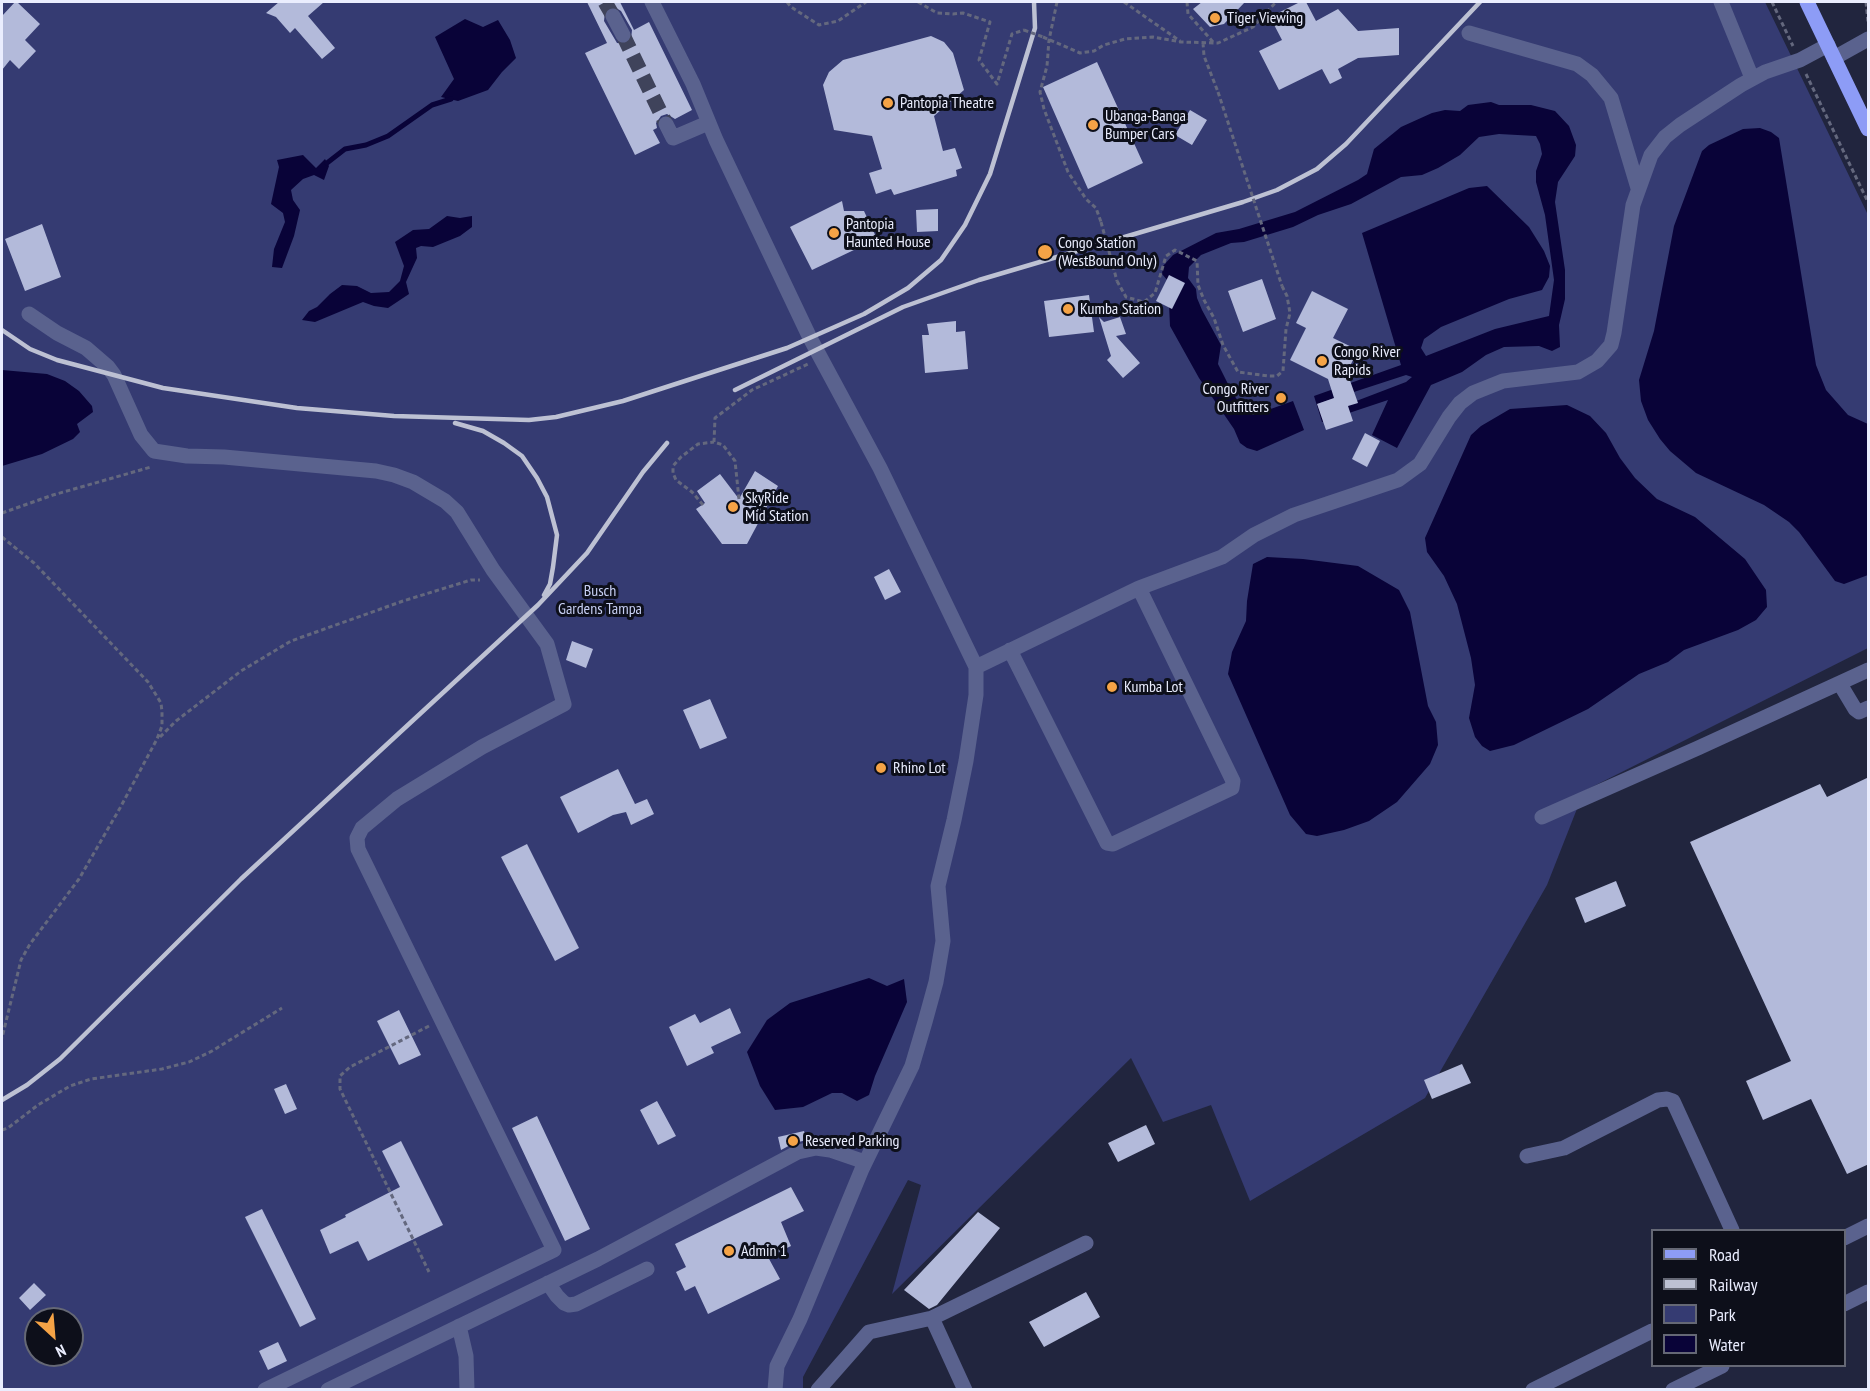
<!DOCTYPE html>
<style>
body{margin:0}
#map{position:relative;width:1870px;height:1391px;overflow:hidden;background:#21253e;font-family:"PT Sans Narrow",sans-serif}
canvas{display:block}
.frame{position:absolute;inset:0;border:3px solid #eaedfe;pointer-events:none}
.legend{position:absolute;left:1651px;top:1229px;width:195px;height:138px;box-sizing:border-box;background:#0d0f1a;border:2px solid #656875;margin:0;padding:8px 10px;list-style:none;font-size:18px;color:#eaedfe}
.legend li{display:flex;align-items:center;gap:12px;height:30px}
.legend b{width:30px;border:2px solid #656875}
.north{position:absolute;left:24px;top:1307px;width:60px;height:60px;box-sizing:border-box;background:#0d0f1a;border:2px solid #656875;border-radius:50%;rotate:154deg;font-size:16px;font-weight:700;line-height:24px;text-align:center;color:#eaedfe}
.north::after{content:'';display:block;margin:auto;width:21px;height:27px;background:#f5a346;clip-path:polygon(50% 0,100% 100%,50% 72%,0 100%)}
</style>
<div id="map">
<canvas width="1870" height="1391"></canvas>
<div class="frame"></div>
<ul class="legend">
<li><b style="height:8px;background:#8d9cf6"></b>Road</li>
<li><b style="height:8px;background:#bdc1d3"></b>Railway</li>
<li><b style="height:16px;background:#353b72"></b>Park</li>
<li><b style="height:16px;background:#090338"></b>Water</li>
</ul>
<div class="north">N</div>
</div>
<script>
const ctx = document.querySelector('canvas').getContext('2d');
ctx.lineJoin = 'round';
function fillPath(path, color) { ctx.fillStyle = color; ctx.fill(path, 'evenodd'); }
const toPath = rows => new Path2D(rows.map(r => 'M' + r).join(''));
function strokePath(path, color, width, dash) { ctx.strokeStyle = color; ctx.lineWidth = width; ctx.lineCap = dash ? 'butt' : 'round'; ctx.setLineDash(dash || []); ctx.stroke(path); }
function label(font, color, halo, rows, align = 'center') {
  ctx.font = font + ' "PT Sans Narrow",sans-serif'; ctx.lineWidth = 6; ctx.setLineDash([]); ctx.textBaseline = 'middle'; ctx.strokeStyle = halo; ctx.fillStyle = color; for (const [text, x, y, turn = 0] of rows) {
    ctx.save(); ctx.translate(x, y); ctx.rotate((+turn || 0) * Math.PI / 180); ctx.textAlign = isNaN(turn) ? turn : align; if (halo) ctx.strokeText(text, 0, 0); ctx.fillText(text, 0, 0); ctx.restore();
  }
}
fillPath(toPath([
 [2,2,1765,2,1868,215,1868,648,1584,791,1547,885,1425,1098,1250,1201,1211,1105,1163,1122,1131,1058,892,1294,921,1185,908,1180,803,1377,803,1389,2,1390],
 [36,1319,72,1319,72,1355,36,1355]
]), '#353b72');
fillPath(toPath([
 [465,19,483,27,498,20,510,40,516,58,502,72,488,90,458,101,441,97,454,79,435,37],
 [1491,102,1499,105,1531,105,1555,111,1569,126,1576,145,1575,156,1558,182,1555,202,1565,270,1565,299,1559,325,1560,347,1552,351,1539,346,1504,347,1486,355,1462,372,1431,385,1397,448,1372,435,1388,400,1322,422,1314,396,1401,365,1362,233,1469,188,1487,186,1529,227,1544,251,1550,266,1549,277,1542,290,1509,299,1441,327,1424,339,1421,348,1426,356,1495,329,1549,316,1554,280,1545,215,1536,182,1536,171,1542,154,1540,144,1536,136,1499,134,1479,137,1460,155,1438,168,1422,175,1401,177,1351,204,1318,215,1293,227,1244,242,1231,243,1201,255,1189,267,1188,278,1196,289,1197,298,1202,310,1221,345,1218,364,1232,392,1246,413,1254,415,1293,401,1304,430,1257,451,1247,448,1240,443,1234,429,1199,378,1170,326,1168,281,1162,274,1163,266,1173,255,1216,233,1239,229,1295,212,1358,180,1367,174,1374,149,1401,127,1432,113,1445,110,1460,111,1468,105],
 [1406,375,1412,377,1406,382,1338,408,1317,404],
 [1760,128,1771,132,1779,138,1816,365,1826,390,1848,415,1868,424,1868,575,1844,584,1835,581,1799,532,1789,522,1764,505,1696,473,1670,451,1660,439,1648,420,1641,401,1639,380,1654,331,1674,226,1702,151,1709,145,1743,129],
 [303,155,316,168,325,159,329,166,324,180,314,175,303,179,291,190,293,200,300,210,294,236,282,268,272,267,274,249,285,222,283,213,271,204,279,167,277,160],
 [447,216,460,218,472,216,472,227,460,236,433,247,421,246,416,248,417,258,406,282,409,294,388,308,374,306,363,302,315,322,302,320,309,311,317,307,330,294,342,285,357,286,371,293,389,292,400,281,404,266,395,242,413,230,429,229],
 [2,370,47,374,65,381,79,391,92,406,93,412,77,424,80,432,73,439,42,454,2,466],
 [1567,405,1590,416,1606,433,1620,458,1635,478,1657,499,1695,517,1745,559,1766,590,1767,607,1756,620,1738,630,1684,650,1668,662,1639,674,1588,709,1514,745,1490,751,1482,746,1475,737,1469,718,1475,685,1471,658,1457,604,1444,576,1427,552,1425,538,1471,435,1481,426,1510,409],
 [1267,557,1303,559,1358,566,1399,590,1410,612,1428,706,1436,722,1438,745,1430,764,1397,802,1369,821,1344,830,1317,836,1306,834,1290,815,1228,674,1232,652,1246,621,1247,601,1253,564],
 [869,978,887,986,904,979,907,1002,875,1076,869,1095,857,1101,842,1093,832,1093,803,1107,775,1110,760,1086,747,1052,767,1020,790,1003]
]), '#090338');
strokePath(toPath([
 [327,163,345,149,366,145,388,136,432,105,451,99]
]), '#090338', 5);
fillPath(toPath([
 [15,2,17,2,40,24,25,40,36,51,19,69,10,60,2,70,2,16],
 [279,2,324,2,308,16,335,48,322,59,295,28,290,33,276,17,266,13],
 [587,2,620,2,634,30,649,22,692,110,675,119,667,114,661,116,656,123,657,128,653,130,660,143,635,155,585,53,607,43],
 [613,6,621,11,632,30,631,40,627,44,617,43,604,21,605,11],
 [1202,2,1245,2,1224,24,1210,27,1193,9],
 [1300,2,1306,2,1316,21,1338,9,1358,31,1399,28,1399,55,1358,58,1338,69,1342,78,1330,84,1322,69,1279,90,1259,51,1282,40,1270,17],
 [931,36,944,42,953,53,964,90,934,116,943,151,955,148,962,168,956,170,957,176,894,195,891,189,876,194,869,173,882,169,872,136,834,130,823,85,829,72,843,60],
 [1097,62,1143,163,1088,189,1043,87],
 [1190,110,1207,120,1192,145,1175,135],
 [842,201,844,211,864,211,877,239,812,270,790,227],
 [938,209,938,231,917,232,916,210],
 [42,224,61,277,25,291,5,239],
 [1169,275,1185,283,1172,309,1156,301],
 [1262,279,1276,319,1243,332,1228,291],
 [1312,291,1348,309,1333,338,1358,350,1347,372,1358,403,1348,406,1353,421,1326,430,1317,404,1334,398,1328,379,1290,360,1306,328,1296,323],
 [1089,295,1094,332,1049,337,1044,301],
 [1099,317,1104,322,1120,317,1126,334,1116,336,1140,363,1123,378,1107,360,1111,356],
 [956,321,956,332,965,331,968,369,925,373,922,335,929,335,927,324],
 [1365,433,1380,441,1367,467,1352,459],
 [755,471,778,486,747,544,722,544,696,509,705,503,697,491,720,474,739,499],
 [889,569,901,592,885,600,874,577],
 [572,641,593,649,586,668,566,660],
 [710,699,727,738,700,749,683,710],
 [618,769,635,804,647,799,654,814,631,825,626,812,613,815,578,833,560,797],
 [1869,777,1869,1164,1847,1174,1811,1099,1763,1120,1746,1081,1791,1061,1690,842,1820,784,1827,797],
 [527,844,579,948,555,961,501,857],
 [1616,881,1626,906,1585,923,1575,898],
 [730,1008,741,1033,711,1047,714,1053,687,1066,669,1027,695,1014,700,1023],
 [399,1010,421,1055,399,1065,377,1021],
 [1462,1064,1471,1083,1432,1099,1424,1080],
 [286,1084,297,1109,285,1114,274,1089],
 [657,1101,676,1136,658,1145,640,1110],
 [537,1116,590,1229,565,1241,512,1128],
 [1146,1125,1155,1144,1118,1162,1108,1143],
 [804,1131,807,1140,794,1143,781,1150,778,1137],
 [401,1141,443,1225,368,1261,358,1241,330,1254,320,1230,346,1217,345,1215,400,1187,382,1151],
 [791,1187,804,1211,781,1222,791,1246,768,1257,780,1279,708,1314,695,1286,685,1291,676,1272,686,1267,675,1244],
 [262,1209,316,1319,300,1327,245,1217],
 [978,1212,1000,1228,937,1305,929,1309,904,1290],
 [34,1283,46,1295,30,1310,19,1298],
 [1086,1292,1100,1317,1044,1347,1029,1322],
 [278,1342,287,1361,268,1370,259,1351]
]), '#b3bada');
strokePath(toPath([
 [605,2,613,16],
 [623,35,666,124]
]), '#3f435b', 15, [15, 8]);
strokePath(toPath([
 [787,2,791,7,819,25,838,21,866,2],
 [918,2,937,13,953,14,963,13,990,22,979,60,997,84,1012,34,1024,30],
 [1057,2,1049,40,1047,66,1040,92,1044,109,1068,172,1086,199,1096,208,1101,222],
 [1124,2,1180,41],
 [1187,2,1188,14,1214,43],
 [1772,2,1793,46],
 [1866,2,1868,22],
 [1043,37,1080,53,1094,51,1104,45,1125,39,1153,37,1181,42,1218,43,1253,27,1276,2],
 [1203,43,1204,56,1218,92],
 [1806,74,1868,202],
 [1117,281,1126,297,1144,302,1155,293,1166,256,1175,250,1197,261,1198,285,1204,300,1214,318,1223,345,1238,372,1268,376,1277,376,1283,371,1286,329,1290,313,1287,296,1282,286],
 [739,499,735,461,723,445,714,442,715,418,752,390,808,364],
 [703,505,692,492,676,480,673,473,673,466,681,457,698,444,714,442],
 [2,513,53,495,151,467],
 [2,537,34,563,148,682,161,703,162,712,162,726,157,739,120,808,79,879,30,944,21,960,2,1038],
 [160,737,176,721,241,671,291,641,403,601,471,580,480,580],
 [429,1026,350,1067,340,1076,340,1089,429,1272],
 [2,1130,8,1128,38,1105,70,1086,91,1079,162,1069,189,1062,212,1051,282,1008]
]), '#64687e', 3, [4.5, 3]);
strokePath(toPath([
 [652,2,693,84,716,140,810,338,880,468,976,667,976,695,966,761,954,820,938,886,943,941,936,982,925,1022,912,1066,862,1169,800,1319,777,1366,775,1390],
 [1721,2,1752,78],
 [613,16,623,35],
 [1469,33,1577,64,1592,75,1611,98,1638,188],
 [1834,58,1868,39],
 [666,124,673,138,708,123],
 [29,314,57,333,86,348,108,367,114,375,141,435,154,451,187,456,224,457,376,471,394,475,413,482,445,501,457,512,493,570,547,644,564,704,482,747,397,799,362,828,357,838,358,849,554,1250,265,1390],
 [1010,650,1107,843,1113,844,1232,788,1233,781,1139,588],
 [976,667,1139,588,1222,557,1254,535,1294,515,1398,480,1420,464,1449,417,1460,403,1473,393,1503,381,1578,372,1597,361,1611,345,1614,333,1633,205,1651,155,1665,137,1680,125,1741,85,1765,72,1800,60,1828,45],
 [1840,684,1855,709,1859,712,1868,708],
 [1542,817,1698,748,1868,670],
 [1527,1156,1564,1148,1658,1100,1667,1099,1673,1101,1732,1230],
 [1844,1238,1868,1226],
 [548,1283,557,1296,564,1303,569,1305,576,1304,647,1269],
 [1844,1304,1868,1292],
 [932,1318,1086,1243],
 [459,1326,466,1356,467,1390],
 [328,1390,598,1259,798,1152,816,1148,830,1150,865,1162],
 [818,1390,869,1332,932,1318,965,1390],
 [1533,1390,1652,1331],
 [1673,1390,1722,1366]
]), '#5a628e', 15);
strokePath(toPath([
 [1807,2,1868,129]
]), '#8d9cf6', 15);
strokePath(toPath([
 [2,330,30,349,57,360,163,388,297,408,394,416,529,420,556,417,623,401,787,348,864,314,908,288,941,260,965,225,990,174,1035,28,1034,2],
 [735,390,903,307,979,280,1243,202,1277,190,1317,169,1346,144,1480,2],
 [455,423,483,431,504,443,522,456,537,478,547,497,557,535,553,567,550,584,544,595],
 [2,1100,27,1085,60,1059,241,879,538,605,587,553,643,472,667,443]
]), '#bdc1d3', 4.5);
strokePath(toPath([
 [1024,30,1043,37],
 [1218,92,1282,286],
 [1101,222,1117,281]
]), '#64687e', 3, [4.5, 3]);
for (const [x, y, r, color] of [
 [1215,18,6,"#f5a346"],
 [888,103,6,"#f5a346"],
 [1093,125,6,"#f5a346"],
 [834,233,6,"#f5a346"],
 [1045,252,8,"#f5a346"],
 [1068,309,6,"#f5a346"],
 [1322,361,6,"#f5a346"],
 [1281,398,6,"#f5a346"],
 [733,507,6,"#f5a346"],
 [1112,687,6,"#f5a346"],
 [881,768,6,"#f5a346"],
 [793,1141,6,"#f5a346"],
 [729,1251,6,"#f5a346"]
]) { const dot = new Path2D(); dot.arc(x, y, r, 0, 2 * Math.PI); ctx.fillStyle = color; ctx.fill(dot); strokePath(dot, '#0d0f1a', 2); }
label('16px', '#eaedfe', '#0d0f1a', [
 ["Tiger Viewing",1227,18],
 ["Pantopia Theatre",900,103],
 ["Ubanga-Banga",1105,116],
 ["Bumper Cars",1105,134],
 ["Pantopia",846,224],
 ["Haunted House",846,242],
 ["Congo Station",1058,243],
 ["(WestBound Only)",1058,261],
 ["Kumba Station",1080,309],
 ["Congo River",1334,352],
 ["Rapids",1334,370],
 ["Congo River",1269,389,"right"],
 ["Outfitters",1269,407,"right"],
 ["SkyRide",745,498],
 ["Mid Station",745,516],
 ["Kumba Lot",1124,687],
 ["Rhino Lot",893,768],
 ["Reserved Parking",805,1141],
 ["Admin 1",741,1251]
], 'left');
label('16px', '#c7cff3', '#0d0f1a', [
 ["Busch",600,591],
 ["Gardens Tampa",600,609]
]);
</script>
